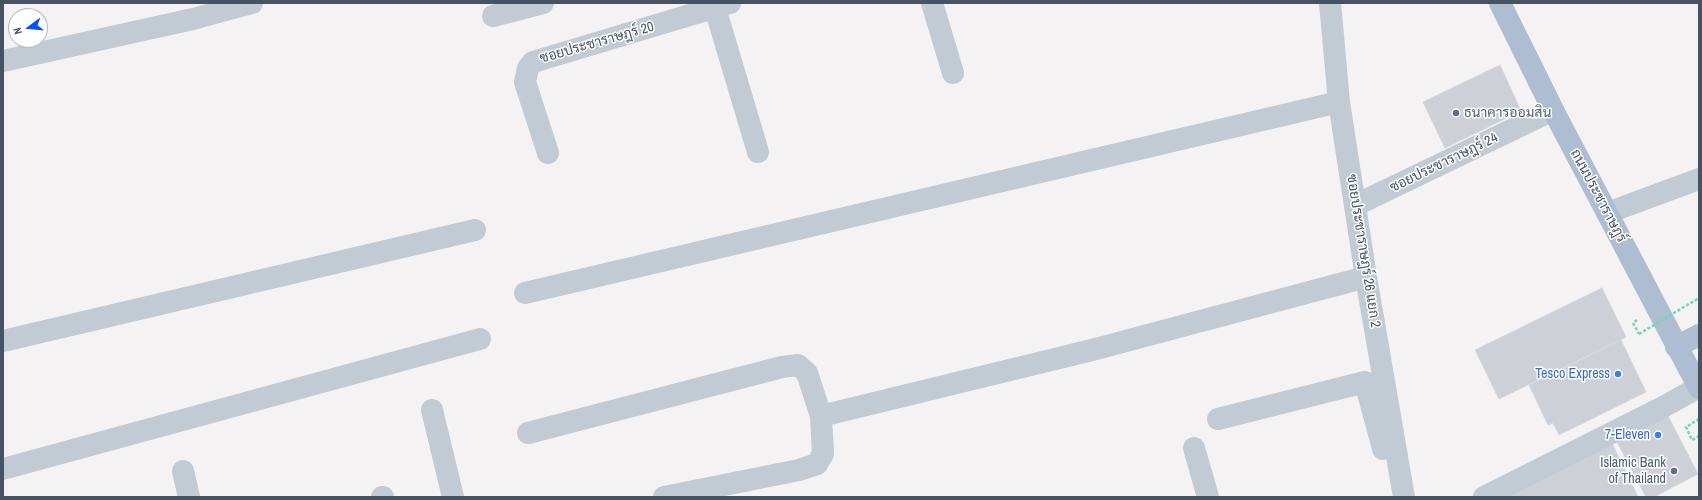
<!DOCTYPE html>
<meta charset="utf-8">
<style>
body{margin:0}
#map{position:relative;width:1702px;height:500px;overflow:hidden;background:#f4f2f2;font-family:"Archivo Narrow",sans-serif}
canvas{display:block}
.frame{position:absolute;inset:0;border:4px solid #475262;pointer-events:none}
.north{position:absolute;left:8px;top:8px;width:40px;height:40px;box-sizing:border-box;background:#fff;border:1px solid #b5bac0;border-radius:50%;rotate:254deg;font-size:11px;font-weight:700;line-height:16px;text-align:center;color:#475262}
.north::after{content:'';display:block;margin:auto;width:14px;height:18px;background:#0853f8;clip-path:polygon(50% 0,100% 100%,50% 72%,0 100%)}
</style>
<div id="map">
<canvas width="1702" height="500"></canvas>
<div class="frame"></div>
<div class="north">N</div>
</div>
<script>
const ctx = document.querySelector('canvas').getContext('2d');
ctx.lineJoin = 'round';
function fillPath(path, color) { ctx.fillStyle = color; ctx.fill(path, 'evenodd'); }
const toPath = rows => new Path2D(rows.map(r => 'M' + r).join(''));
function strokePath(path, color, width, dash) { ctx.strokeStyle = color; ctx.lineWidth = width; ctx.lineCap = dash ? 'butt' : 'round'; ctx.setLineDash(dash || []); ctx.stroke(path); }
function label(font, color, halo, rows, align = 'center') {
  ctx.font = font + ' "Archivo Narrow",Sarabun,sans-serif'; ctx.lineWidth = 3; ctx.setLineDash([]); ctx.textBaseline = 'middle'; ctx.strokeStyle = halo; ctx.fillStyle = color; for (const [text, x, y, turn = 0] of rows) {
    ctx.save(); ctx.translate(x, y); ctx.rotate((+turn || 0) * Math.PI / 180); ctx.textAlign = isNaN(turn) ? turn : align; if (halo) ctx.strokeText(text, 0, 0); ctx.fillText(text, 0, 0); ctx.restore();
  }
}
const building = toPath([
 [1500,65,1521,111,1445,148,1423,102,1500,65],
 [1602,288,1626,337,1499,399,1475,350,1602,288],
 [1621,340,1646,392,1559,435,1553,423,1548,425,1529,385,1621,340],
 [1666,412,1698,474,1654,497,1646,497,1615,438,1666,412],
 [1612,443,1638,497,1500,497,1612,443]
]);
fillPath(building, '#ced0d8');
strokePath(building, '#d5d7de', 1);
strokePath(toPath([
 [1637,320,1633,323,1639,334],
 [1699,419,1686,427,1692,440,1699,436]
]), '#72d6b1', 2.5, [3, 2]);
strokePath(toPath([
 [932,3,953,73],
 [1330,3,1339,102,1366,277,1404,497],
 [715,8,758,152],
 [493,16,543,3],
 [3,61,193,19,252,3],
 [548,153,525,82,528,68,533,62,730,3],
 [1356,205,1553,110],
 [1607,213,1699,179],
 [525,293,1339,102],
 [3,341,475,230],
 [432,410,453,497],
 [1218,419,1365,382,1383,449],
 [528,433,782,367,798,365,807,373,821,416,1092,350,1366,277],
 [1194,448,1208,497],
 [3,469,480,339],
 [183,471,189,497],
 [382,497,383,497],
 [664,497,799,470,817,464,823,454,821,416],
 [1484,497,1663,407,1699,387]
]), '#c2cad4', 22);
strokePath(toPath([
 [1500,3,1553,110,1699,388],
 [1676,347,1699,335]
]), '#afbdd3', 22);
strokePath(toPath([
 [1639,334,1699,298]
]), '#72d6b1', 2.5, [3, 2]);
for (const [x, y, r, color] of [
 [1456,113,4,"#5c6f8a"],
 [1618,374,4,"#3f7fe0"],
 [1658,435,4,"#3f7fe0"],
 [1674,471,4,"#5c6f8a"]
]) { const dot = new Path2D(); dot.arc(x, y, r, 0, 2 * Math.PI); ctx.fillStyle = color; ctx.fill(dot); strokePath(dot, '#fff', 1.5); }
label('14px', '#475262', '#fff', [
 ["ซอยประชาราษฎร์ 20",597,43,-16],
 ["ซอยประชาราษฎร์ 24",1444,163,-26],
 ["ถนนประชาราษฎร์",1598,196,62],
 ["ซอยประชาราษฎร์ 26 แยก 2",1363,251,81]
]);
label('14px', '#4e5e75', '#fff', [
 ["ธนาคารออมสิน",1464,113],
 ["Islamic Bank",1666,463,"right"],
 ["of Thailand",1666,479,"right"]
], 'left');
label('14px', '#366cbe', '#fff', [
 ["Tesco Express",1610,374],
 ["7-Eleven",1650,435]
], 'right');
</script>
